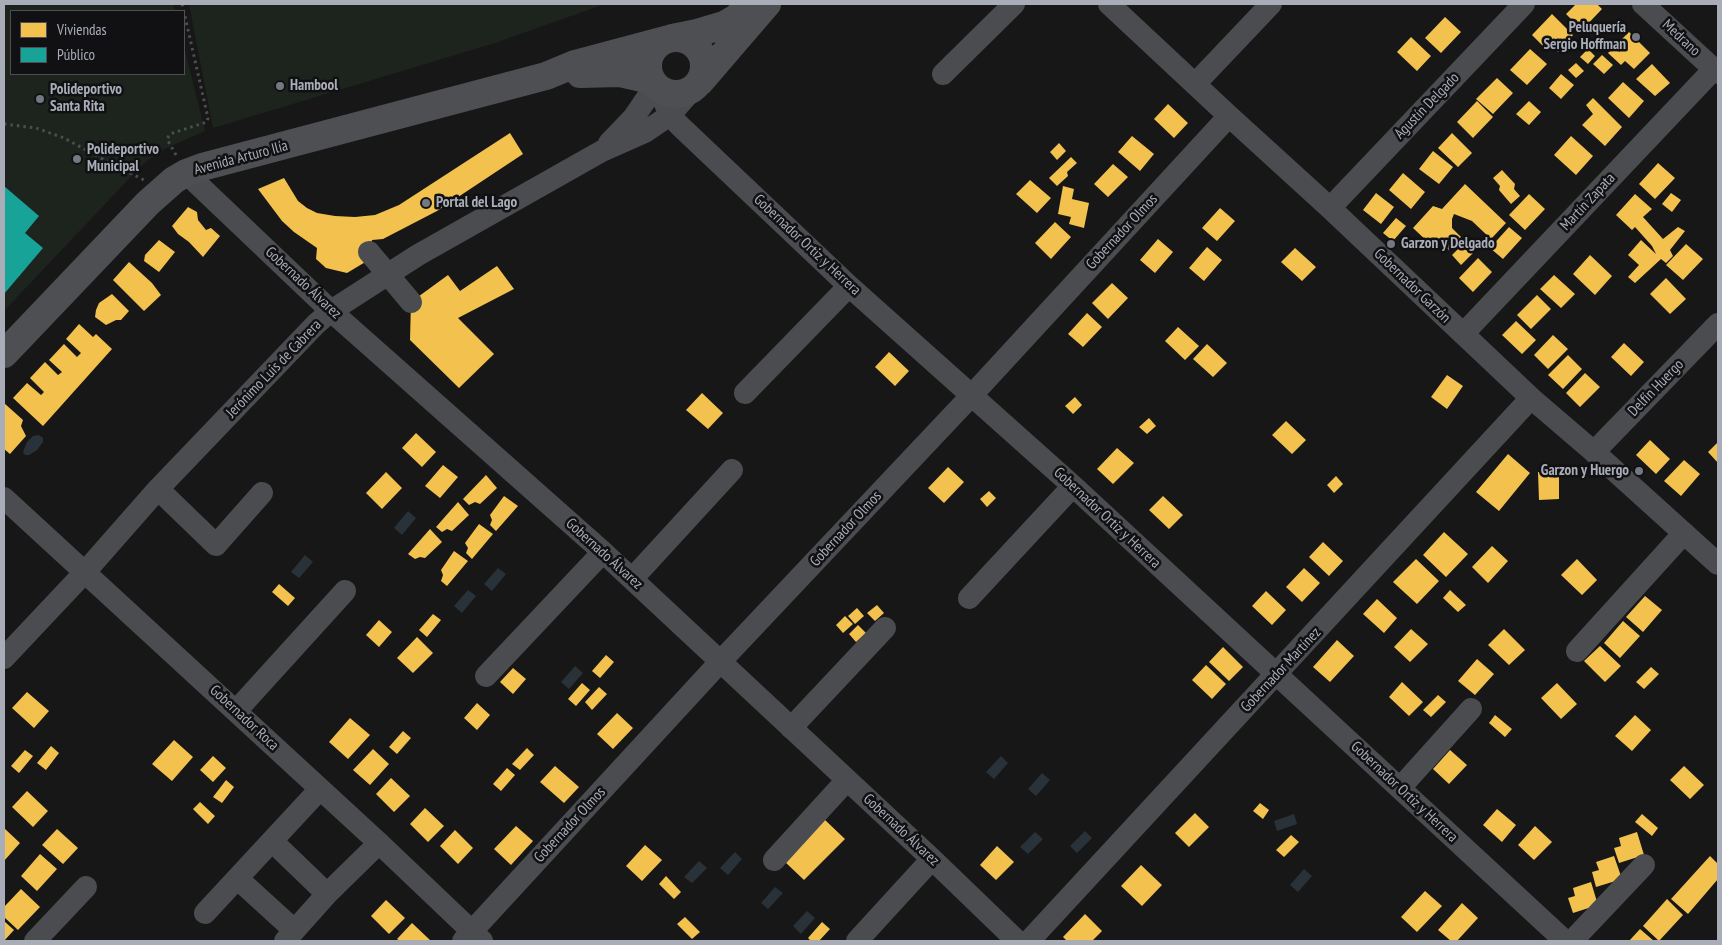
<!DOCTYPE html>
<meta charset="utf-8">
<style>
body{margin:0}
#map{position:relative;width:1722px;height:945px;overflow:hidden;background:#171717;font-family:"PT Sans Narrow",sans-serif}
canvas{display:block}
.frame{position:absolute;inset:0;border:5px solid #a8adb8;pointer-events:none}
.legend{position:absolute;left:10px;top:10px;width:175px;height:65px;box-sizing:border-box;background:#111113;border:1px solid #4d4f55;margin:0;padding:6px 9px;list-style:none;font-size:15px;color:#a8adb8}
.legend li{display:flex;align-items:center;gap:10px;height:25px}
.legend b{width:25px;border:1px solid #4d4f55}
</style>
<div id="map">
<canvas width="1722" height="945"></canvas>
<div class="frame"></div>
<ul class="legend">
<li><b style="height:14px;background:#f2c14e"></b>Viviendas</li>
<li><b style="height:14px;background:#17a398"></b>Público</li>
</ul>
</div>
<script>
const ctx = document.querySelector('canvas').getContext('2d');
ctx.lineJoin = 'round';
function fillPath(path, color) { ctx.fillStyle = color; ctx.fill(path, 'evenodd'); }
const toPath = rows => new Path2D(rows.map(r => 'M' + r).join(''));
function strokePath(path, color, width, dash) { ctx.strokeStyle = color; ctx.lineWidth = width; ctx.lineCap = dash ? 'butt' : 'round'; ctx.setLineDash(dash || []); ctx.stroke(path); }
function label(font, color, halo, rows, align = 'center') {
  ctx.font = font + ' "PT Sans Narrow",sans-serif'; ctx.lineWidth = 5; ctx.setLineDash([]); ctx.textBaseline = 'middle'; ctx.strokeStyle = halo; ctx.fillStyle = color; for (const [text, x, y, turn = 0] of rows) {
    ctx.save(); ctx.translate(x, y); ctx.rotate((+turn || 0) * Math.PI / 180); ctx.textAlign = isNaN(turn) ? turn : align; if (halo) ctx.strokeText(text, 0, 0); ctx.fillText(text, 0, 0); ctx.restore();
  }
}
fillPath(toPath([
 [4,4,173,4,175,11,11,11,11,74,184,74,184,46,205,131,160,151,141,166,4,311],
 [189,4,605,4,495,43,213,128]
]), '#1d241e');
fillPath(toPath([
 [39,435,43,438,43,442,37,450,29,455,25,455,23,452,27,442,33,436],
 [408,511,416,518,402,535,394,528],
 [305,555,313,562,299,578,291,572],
 [498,568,506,574,492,591,484,584],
 [468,590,476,596,462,613,454,606],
 [575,666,583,673,569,689,561,682],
 [1001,756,1008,763,994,779,986,772],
 [1042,773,1050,780,1036,796,1028,789],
 [1294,814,1297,824,1277,831,1274,821],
 [1085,831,1092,838,1077,853,1070,846],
 [1035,832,1043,839,1028,854,1020,847],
 [735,852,742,859,728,875,720,868],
 [699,861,707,868,692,883,684,877],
 [1304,869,1312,876,1298,892,1290,885],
 [775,887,783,893,768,909,761,903],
 [807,911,815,918,801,934,793,926]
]), '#2a3239');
fillPath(toPath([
 [1576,4,1597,4,1602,9,1582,30,1566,14],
 [1552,14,1573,35,1558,52,1551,44,1546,49,1532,35],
 [1445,17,1461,32,1441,53,1425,38],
 [1629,32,1650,53,1634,69,1625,61,1621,65,1608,53],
 [1411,37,1431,56,1417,71,1397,52],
 [1530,49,1547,64,1527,85,1510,70],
 [1588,49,1595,56,1588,64,1580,57],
 [1602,55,1613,65,1604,74,1593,64],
 [1576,63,1584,71,1576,78,1568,70],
 [1652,64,1670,83,1655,96,1636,79],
 [1561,74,1574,85,1561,99,1549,88],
 [1497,78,1513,93,1493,114,1476,99],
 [1623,82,1644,101,1629,118,1608,98],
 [1593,98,1622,127,1605,146,1582,125,1593,114,1586,105],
 [1477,101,1493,117,1473,138,1457,122],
 [1529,101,1541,112,1529,125,1516,114],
 [1168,104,1188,123,1174,138,1154,119],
 [510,133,523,154,437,211,383,239,372,240,367,261,347,273,326,268,316,259,317,248,294,232,282,221,258,189,284,178,298,201,307,208,317,213,335,216,355,217,375,215,399,205],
 [1452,133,1472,153,1458,167,1438,148],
 [1132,136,1154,154,1140,171,1118,152],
 [1571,136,1593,156,1576,175,1554,155],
 [1059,143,1066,151,1057,160,1050,152],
 [1433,151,1453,167,1439,184,1419,169],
 [1071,157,1077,163,1067,172,1068,176,1057,186,1049,178],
 [1658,163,1675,178,1655,199,1639,184],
 [1113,164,1128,177,1108,197,1094,184],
 [1502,170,1515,184,1514,189,1520,196,1511,204,1499,190,1500,186,1493,178],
 [1403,173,1425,192,1411,209,1389,190],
 [1030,180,1051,198,1037,213,1016,194],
 [1465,184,1506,223,1491,239,1472,221,1454,214,1452,219,1452,228,1461,237,1449,250,1435,238,1430,244,1413,228,1433,206,1442,209],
 [1063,186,1074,189,1072,199,1089,203,1084,228,1069,224,1071,217,1058,214],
 [1376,193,1394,207,1381,224,1363,210],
 [1671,193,1681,200,1672,212,1662,204],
 [1529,194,1545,209,1525,230,1509,215],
 [1635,194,1652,209,1643,217,1663,239,1678,227,1685,231,1670,250,1673,256,1666,263,1661,259,1635,283,1628,277,1639,265,1628,255,1641,240,1656,254,1652,246,1635,227,1632,230,1616,215],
 [188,207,197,212,198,220,206,230,211,228,220,236,203,257,189,242,178,234,172,226],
 [1220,208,1235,221,1217,241,1202,228],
 [1396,218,1406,226,1393,241,1383,233],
 [1055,222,1071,237,1051,259,1035,243],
 [1509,227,1522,238,1503,259,1490,248],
 [1158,239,1173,252,1155,273,1140,260],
 [159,240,175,252,159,272,144,261,145,255],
 [1466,241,1476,250,1461,265,1452,255],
 [1686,244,1703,259,1683,280,1666,265],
 [1207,247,1222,260,1204,281,1189,268],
 [1295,248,1316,267,1302,281,1281,262],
 [1590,255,1612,276,1595,295,1573,274],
 [1478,258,1492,272,1473,292,1459,278],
 [129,262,152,283,161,295,144,311,113,280],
 [497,266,514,289,458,318,494,354,459,388,410,340,411,302,448,275,460,291],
 [1554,275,1575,294,1561,308,1540,289],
 [1666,278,1686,299,1670,314,1650,294],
 [1112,283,1128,298,1108,319,1092,303],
 [112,294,129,311,121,320,116,320,106,325,95,317,96,310,99,303],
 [1537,295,1551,309,1531,329,1517,315],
 [1087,313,1102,327,1083,347,1068,334],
 [1516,321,1536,340,1522,354,1502,335],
 [79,324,93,337,96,334,112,349,43,426,13,398,27,383,41,395,44,392,30,378,45,362,58,375,62,372,49,360,64,344,77,357,81,353,66,339],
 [1178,327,1199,346,1185,360,1165,341],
 [1553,335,1568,349,1548,369,1534,355],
 [1624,343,1644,362,1631,376,1611,357],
 [1207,344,1227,363,1213,377,1193,359],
 [889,352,909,371,895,386,875,367],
 [1568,355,1582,369,1563,389,1548,375],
 [1585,373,1600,387,1580,407,1566,393],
 [1447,375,1463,386,1447,409,1431,397],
 [702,393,723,413,708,429,686,410],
 [1075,397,1082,405,1073,414,1065,406],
 [4,403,23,420,21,426,26,436,10,454,4,449],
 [1149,418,1156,426,1147,434,1139,427],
 [1286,421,1306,440,1292,454,1272,435],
 [416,433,436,452,422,467,402,448],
 [1650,440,1670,459,1656,474,1636,455],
 [1718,442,1718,463,1708,452],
 [1117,448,1134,463,1113,484,1097,469],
 [1508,454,1530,473,1499,511,1476,492],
 [1684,460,1700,474,1681,496,1664,481],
 [443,465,458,477,440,498,425,486],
 [948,467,964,482,944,503,928,488],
 [386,472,402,488,382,509,366,493],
 [1538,472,1559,472,1559,499,1539,500],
 [486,475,497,488,480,504,475,502,469,505,463,499],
 [1336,476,1343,484,1334,493,1327,485],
 [989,491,996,498,987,507,980,499],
 [504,496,518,506,496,531,490,525,492,520,490,515],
 [1163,496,1183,515,1169,529,1149,510],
 [458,502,469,515,452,531,447,529,442,532,436,527],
 [479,524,493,534,472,559,466,553,468,548,465,543],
 [430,529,442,542,425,558,420,557,415,559,408,554],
 [1444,532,1468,554,1446,577,1423,555],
 [1323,542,1343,561,1329,576,1309,557],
 [1492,546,1508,561,1488,583,1472,567],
 [454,551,468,561,447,586,441,581,443,575,441,570],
 [1416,559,1439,581,1417,604,1393,582],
 [1577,559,1597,580,1582,595,1561,575],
 [1304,568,1320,583,1302,602,1286,587],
 [279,584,295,598,288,606,272,592],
 [1450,590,1466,605,1458,612,1443,598],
 [1266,591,1286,610,1272,625,1252,606],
 [1645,596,1662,610,1643,632,1626,617],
 [1377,599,1397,618,1384,633,1363,614],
 [877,605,884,613,875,621,867,613],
 [857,608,864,616,855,624,848,616],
 [433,614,441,620,427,637,419,630],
 [845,616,853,624,843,633,836,625],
 [379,620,392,632,379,647,366,635],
 [1623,621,1640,636,1620,658,1604,643],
 [858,625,866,633,856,642,849,634],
 [1411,629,1428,644,1410,662,1394,647],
 [1504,629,1525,650,1509,665,1488,645],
 [417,637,433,653,413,673,397,658],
 [1337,640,1354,656,1330,682,1313,667],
 [1600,646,1621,666,1605,682,1584,661],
 [1223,647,1243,667,1229,681,1209,662],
 [606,655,614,662,600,678,592,671],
 [1477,659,1494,674,1475,695,1458,681],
 [1206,665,1226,684,1212,699,1192,680],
 [1651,667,1659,674,1644,689,1636,682],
 [513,668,526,679,513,694,500,682],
 [1402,682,1423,702,1409,716,1389,697],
 [582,683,590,690,576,706,568,699],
 [1557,683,1577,704,1561,719,1541,698],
 [599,687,607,694,592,710,585,702],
 [27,692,49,711,34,728,12,708],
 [1438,695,1446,702,1431,717,1423,710],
 [477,703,490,715,477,730,464,718],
 [617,713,633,728,613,749,597,734],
 [1495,715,1512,729,1505,737,1489,723],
 [1635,715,1651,730,1632,751,1615,736],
 [350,718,370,735,348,759,329,742],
 [403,731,411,738,397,754,389,747],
 [174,740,193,757,172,781,152,764],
 [51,746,59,753,46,770,37,763],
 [527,748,534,755,520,770,512,764],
 [373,749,389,764,370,785,353,770],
 [25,750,33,756,19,773,11,766],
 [1450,750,1467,765,1449,784,1433,769],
 [213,756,226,768,213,782,200,770],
 [555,766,579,787,564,803,540,782],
 [1684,766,1704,785,1690,799,1670,780],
 [507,768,515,775,501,791,493,784],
 [391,778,410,796,394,812,376,794],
 [226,780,234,787,222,803,213,797],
 [27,791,48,811,33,827,12,807],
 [200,802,215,816,208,824,193,809],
 [1260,803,1269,810,1263,819,1253,811],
 [425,808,444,826,428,842,410,824],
 [1497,809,1516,825,1502,842,1483,825],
 [1195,813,1209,827,1189,847,1175,833],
 [1642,814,1658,828,1652,836,1635,822],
 [824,819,845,839,804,880,784,861],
 [516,826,533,841,511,865,494,849],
 [1535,826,1552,842,1534,860,1518,845],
 [4,828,20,843,4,861],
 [57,829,78,848,63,864,42,845],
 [455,830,473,848,458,864,440,846],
 [1637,832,1644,855,1619,863,1614,848,1621,846,1619,838],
 [1291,835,1299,842,1284,857,1276,850],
 [645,845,662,860,642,881,626,866],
 [997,846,1014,862,996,880,980,865],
 [40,854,57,869,37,891,21,876],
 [1614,856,1622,879,1596,887,1592,872,1599,870,1596,862],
 [1710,856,1718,864,1718,879,1688,914,1671,899],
 [1141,865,1162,885,1142,906,1121,886],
 [666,876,681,892,674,899,659,884],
 [1591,882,1598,905,1573,913,1568,898,1575,896,1573,888],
 [21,889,40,907,18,930,4,917,4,907],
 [1425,891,1442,906,1417,932,1401,917],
 [1667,899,1683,915,1659,941,1643,926],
 [386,900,405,918,389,934,371,916],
 [1462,903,1478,918,1457,941,1451,941,1438,930],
 [1085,914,1102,931,1092,941,1067,941,1063,937],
 [685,917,700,932,692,939,677,924],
 [4,921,14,930,4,941],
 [822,922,830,929,819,941,811,941,808,938],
 [412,923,430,940,430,941,400,941,397,939],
 [1640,929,1654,941,1629,941]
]), '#f2c14e');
fillPath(toPath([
 [4,186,39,216,25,233,43,248,4,294]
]), '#17a398');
strokePath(toPath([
 [182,4,184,11],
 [4,124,36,128,64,138,112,164,144,180],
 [176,155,167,139,170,134,207,122,208,118,184,12]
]), '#4d4e52', 3, [2.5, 4]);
strokePath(toPath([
 [1109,4,1229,116,1330,208,1531,398,1594,452,1718,564],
 [1643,4,1718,73],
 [943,74,1014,4],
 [1195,84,1271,4],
 [658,88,670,115,679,125,849,286,1073,486,1565,941],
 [609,143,634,117,655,86],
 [186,173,331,311,603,552,932,859,1017,941],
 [1330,208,1524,4],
 [369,252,411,302],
 [1463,334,1714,69],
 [745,393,849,286],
 [1594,452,1718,324],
 [158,489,216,545,262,493],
 [4,498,379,843,482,941],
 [632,579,732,470],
 [969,598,1073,486],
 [1577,651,1684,533],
 [4,658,85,572,158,489,316,324,331,311,418,255,602,151,645,132,670,115,691,91],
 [486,676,603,552],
 [236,711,345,591],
 [791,728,885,628],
 [1400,788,1471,709],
 [272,841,327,894],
 [774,860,847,780],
 [238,879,294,930],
 [205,913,320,789],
 [35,941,86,887],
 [285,941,327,894,379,843],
 [463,941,720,662,972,395,1229,116],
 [857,941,932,859],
 [1029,941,1531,398],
 [1572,941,1644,865]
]), '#4b4c50', 22);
strokePath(toPath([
 '648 66a28 28 0 1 1 56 0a28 28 0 1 1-56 0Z',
 [672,38,697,33,724,25,736,18,752,4],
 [580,74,620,73,651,80],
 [700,82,767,4],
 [4,354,148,203,174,180,186,173,202,167,546,76,575,64,665,40]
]), '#4d4f52', 28);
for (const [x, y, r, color] of [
 [1636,37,5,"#757880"],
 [280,86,5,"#757880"],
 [40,99,5,"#757880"],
 [77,159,5,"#757880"],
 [426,203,5,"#757880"],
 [1391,244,5,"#757880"],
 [1639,471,5,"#757880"]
]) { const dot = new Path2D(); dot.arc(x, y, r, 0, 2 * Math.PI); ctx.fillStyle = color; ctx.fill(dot); strokePath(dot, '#111113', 2); }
label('bold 15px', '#a8adb8', '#111113', [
 ["Peluquería",1626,28,"right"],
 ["Sergio Hoffman",1626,45,"right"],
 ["Hambool",290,86],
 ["Polideportivo",50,90],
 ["Santa Rita",50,107],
 ["Polideportivo",87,150],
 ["Municipal",87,167],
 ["Portal del Lago",436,203],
 ["Garzon y Delgado",1401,244],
 ["Garzon y Huergo",1629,471,"right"]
], 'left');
label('15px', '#a8adb8', '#111113', [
 ["Medrano",1681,38,43],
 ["Agustín Delgado",1427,106,-46],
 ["Avenida Arturo Ilía",241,158,-15],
 ["Martín Zapata",1588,202,-47],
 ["Gobernador Olmos",1122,232,-47],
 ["Gobernador Ortiz y Herrera",807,245,43],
 ["Gobernado Álvarez",303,283,43],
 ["Gobernador Garzón",1412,286,44],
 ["Jerónimo Luis de Cabrera",274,369,-46],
 ["Delfín Huergo",1656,388,-46],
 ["Gobernador Ortiz y Herrera",1107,518,43],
 ["Gobernador Olmos",846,529,-47],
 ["Gobernado Álvarez",604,554,42],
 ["Gobernador Martínez",1281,670,-47],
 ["Gobernador Roca",244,718,43],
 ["Gobernador Ortiz y Herrera",1404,792,43],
 ["Gobernador Olmos",570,825,-47],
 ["Gobernado Álvarez",901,830,43]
]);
</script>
